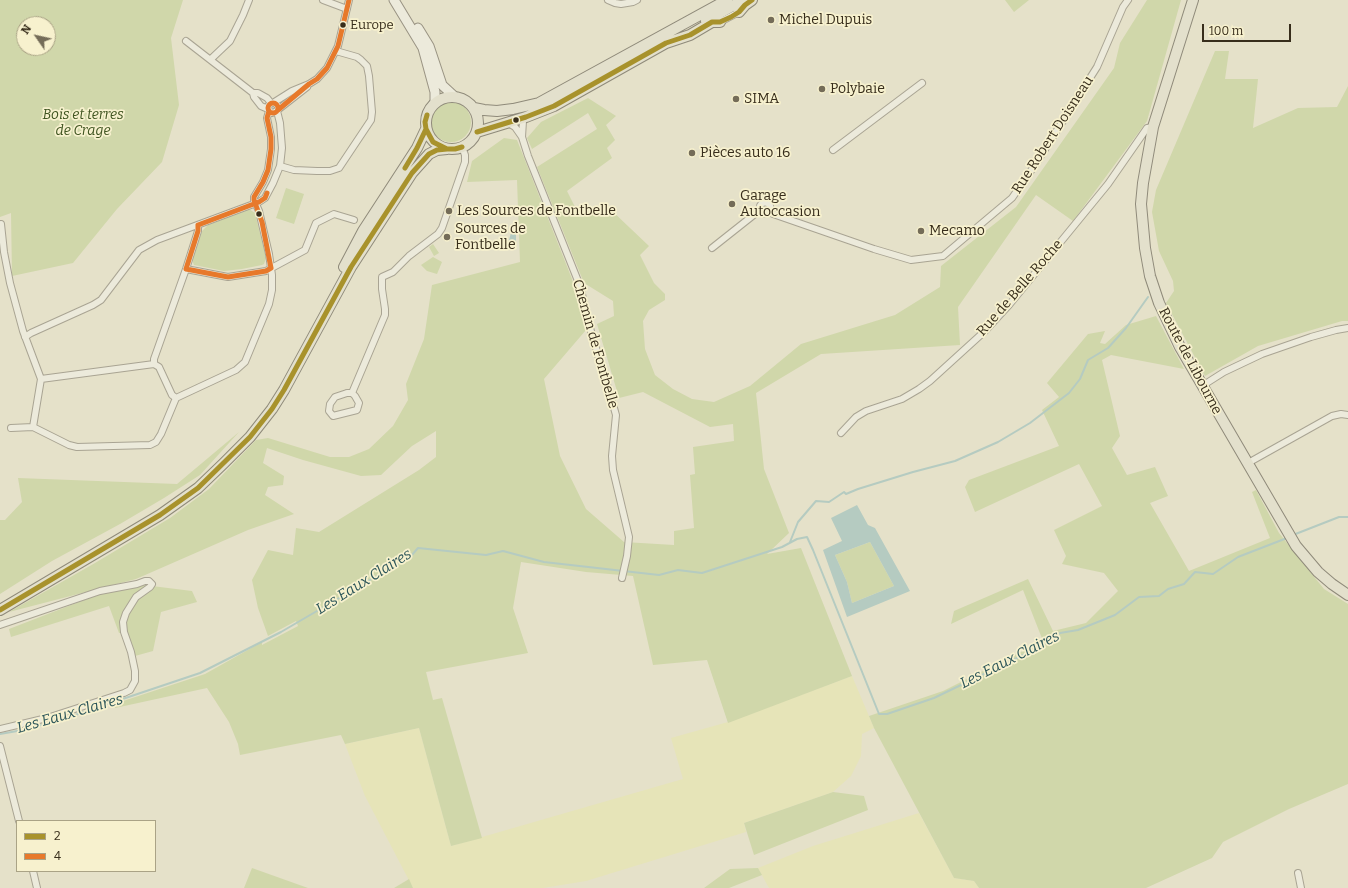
<!DOCTYPE html>
<meta charset="utf-8">
<style>
body{margin:0}
#map{position:relative;width:1348px;height:888px;overflow:hidden;background:#e5e1c9;font-family:Bitter,serif}
canvas{display:block}
.legend{position:absolute;left:16px;top:820px;width:140px;height:52px;box-sizing:border-box;background:#f7f1ce;border:1px solid #aaa386;margin:0;padding:5px 7px;list-style:none;font-size:12px;color:#372d1b}
.legend li{display:flex;align-items:center;gap:8px;height:20px}
.legend b{width:20px;border:1px solid #aaa386}
.north{position:absolute;left:16px;top:16px;width:40px;height:40px;box-sizing:border-box;background:#f7f1ce;border:1px solid #aaa386;border-radius:50%;rotate:304deg;font-size:11px;font-weight:700;line-height:16px;text-align:center;color:#372d1b}
.north::after{content:'';display:block;margin:auto;width:14px;height:18px;background:#746c58;clip-path:polygon(50% 0,100% 100%,50% 72%,0 100%)}
.scale{position:absolute;left:1202px;top:24px;width:89px;height:18px;box-sizing:border-box;border:2px solid #372d1b;border-top:0;padding-left:5px;font-size:12px;line-height:14px;white-space:nowrap;color:#372d1b;-webkit-text-stroke:3px #f7f1ce;paint-order:stroke}
</style>
<div id="map">
<canvas width="1348" height="888"></canvas>
<ul class="legend">
<li><b style="height:5px;background:#a8922c"></b>2</li>
<li><b style="height:5px;background:#e7792b"></b>4</li>
</ul>
<div class="north">N</div>
<div class="scale">100 m</div>
</div>
<script>
const ctx = document.querySelector('canvas').getContext('2d');
ctx.lineJoin = 'round';
function fillPath(path, color) { ctx.fillStyle = color; ctx.fill(path, 'evenodd'); }
const toPath = rows => new Path2D(rows.map(r => 'M' + r).join(''));
function strokePath(path, color, width, dash) { ctx.strokeStyle = color; ctx.lineWidth = width; ctx.lineCap = dash ? 'butt' : 'round'; ctx.setLineDash(dash || []); ctx.stroke(path); }
function label(font, color, halo, rows, align = 'center') {
  ctx.font = font + ' Bitter,serif'; ctx.lineWidth = 3.5; ctx.setLineDash([]); ctx.textBaseline = 'middle'; ctx.strokeStyle = halo; ctx.fillStyle = color; for (const [text, x, y, turn = 0] of rows) {
    ctx.save(); ctx.translate(x, y); ctx.rotate((+turn || 0) * Math.PI / 180); ctx.textAlign = isNaN(turn) ? turn : align; if (halo) ctx.strokeText(text, 0, 0); ctx.fillText(text, 0, 0); ctx.restore();
  }
}
fillPath(toPath([
 [852,676,874,728,862,734,861,756,851,776,833,792,744,823,746,832,586,881,543,888,413,888,365,796,345,744,419,728,451,846,683,779,671,738,728,722],
 [919,813,954,878,974,881,979,888,769,888,758,868,813,846]
]), '#e6e4b8');
fillPath(toPath([
 [0,0,183,0,171,38,179,105,162,162,117,209,73,263,12,276,11,213,0,217],
 [24,24,48,24,48,48,24,48],
 [1005,0,1029,0,1014,12],
 [1147,0,1181,0,1147,121,1073,221,1036,195,958,307,960,345,821,354,756,393,764,469,789,533,767,554,801,548,852,676,728,723,707,660,653,665,633,576,586,572,521,562,513,608,528,653,426,672,433,700,442,698,482,838,451,846,419,728,345,744,341,735,240,755,238,744,229,722,207,688,115,708,114,704,205,674,262,642,262,645,298,626,296,621,268,636,258,608,252,580,268,550,293,555,296,528,319,532,419,470,436,457,436,431,412,446,381,475,361,476,303,460,267,448,263,463,284,476,283,485,268,487,265,495,294,514,248,530,136,579,9,612,95,563,170,518,209,489,256,440,268,438,330,457,349,457,369,449,393,426,408,400,406,384,424,339,432,285,520,262,517,180,467,182,472,161,504,138,517,140,572,279,586,330,544,379,560,456,586,509,624,542,674,545,674,531,694,528,690,475,695,474,693,447,734,441,733,424,710,427,643,392,619,398,597,324,614,316,613,301,584,283,537,167,597,129,588,113,532,149,527,138,541,122,588,98,616,116,606,125,615,140,607,148,612,158,567,191,580,217,610,209,649,246,640,255,654,283,665,294,665,300,649,310,643,321,645,349,655,375,673,389,692,399,714,402,750,386,801,344,895,315,940,287,941,266,1016,207,1114,68,1120,43],
 [1215,51,1229,51,1225,79,1258,79,1253,128,1298,108,1337,107,1348,86,1348,321,1342,321,1258,346,1205,376,1166,303,1174,291,1173,281,1159,251,1152,212,1156,190],
 '431 122a20 20 0 1 1 40 0a20 20 0 1 1-40 0Z',
 [286,188,304,194,294,224,276,218],
 [249,209,255,213,266,258,264,264,262,265,242,269,224,271,194,265,192,260,202,231,208,225],
 [433,244,439,253,434,256,429,247],
 [433,257,442,262,437,274,427,271,421,265],
 [1156,316,1184,369,1111,355,1102,360,1120,436,1112,448,1127,475,1155,467,1168,496,1150,503,1189,571,1270,538,1252,492,1256,490,1279,533,1324,589,1348,604,1348,784,1289,809,1223,842,1212,858,1146,888,979,888,974,881,954,878,874,728,869,716,943,691,1043,641,1023,590,951,624,954,611,1028,579,1053,631,1086,623,1118,591,1104,573,1062,564,1066,556,1054,530,1102,506,1079,464,975,512,965,487,969,480,1059,446,1042,410,1059,397,1047,383,1088,334,1105,331,1100,343,1105,344,1126,325],
 [239,432,200,475,164,498,120,524,52,561,0,594,0,520,5,520,22,502,18,478,177,484],
 [870,542,894,586,852,603,847,582,835,555],
 [144,585,192,591,197,602,161,612,153,651,135,656,126,633,119,633,109,606,11,637,9,629,97,595],
 [833,792,864,796,868,810,754,855,744,823],
 [252,868,308,888,244,888],
 [758,868,762,875,729,888,704,888,730,869],
 [409,879,413,888,394,888]
]), '#d0d7aa');
fillPath(toPath([
 [511,233,516,234,516,245,508,243],
 [857,505,868,525,875,528,910,591,847,617,823,550,842,541,831,518],
 [870,542,894,586,852,603,847,582,835,555]
]), '#b5cbc1');
strokePath(toPath([
 [1293,535,1339,517,1348,517],
 [790,542,798,522,816,501,829,502,844,492,846,494,858,489,913,472,955,461,998,442,1030,423,1069,393,1080,379,1088,360,1108,348,1126,328,1148,297],
 [0,734,23,730,66,718,200,673,281,632,411,556,418,548,486,555,503,551,544,562,659,575,678,570,702,573,782,547,797,539,807,537,813,550,879,714,887,714,934,698,1042,646,1060,633,1078,630,1115,615,1139,597,1159,596,1168,589,1184,584,1195,572,1213,574,1238,557,1287,538]
]), '#b5cbc1', 2);
const street = toPath([
 [323,0,347,9],
 [608,0,615,3,621,4,633,2,637,0],
 [720,22,739,12],
 [186,41,253,93,254,97,261,106,268,109],
 [211,59,230,41,243,15,249,0],
 [253,93,258,93,267,98,271,103],
 [273,103,292,91,309,84,317,79,327,68,338,46,349,0],
 [278,110,278,106,275,103,271,103,268,106,269,111,272,113,275,112,307,87],
 [508,123,515,127,522,137,528,156,580,286,590,328,614,408,616,415,612,456,613,470,629,537,627,556,622,578],
 [522,137,523,121,526,117],
 [833,150,922,83],
 [280,166,294,170,317,171,330,171,339,168,371,120,372,112,369,76,367,66,361,60,357,57,336,51],
 '759.5 208a5.5 5.5 0 1 1 11 0a5.5 5.5 0 1 1-11 0Z',
 [769,211,773,214,874,249,911,260,943,256,1012,198,1035,165,1097,67,1123,7,1128,0],
 [1,224,4,252,10,283,23,331,41,379,33,427],
 [712,248,760,210],
 [186,269,228,277,266,271,305,250,316,223,334,214,354,220],
 [25,337,31,333,93,305,101,300,139,250,157,240,259,202,265,198,273,183,280,166,282,148,280,123,277,111],
 [41,379,154,364],
 [1202,386,1224,372,1262,354,1311,337,1336,330,1348,328],
 [347,393,352,393,355,396,359,403,357,410,333,416,329,411,330,404,335,397,347,393],
 [352,393,385,315,385,309,382,289,382,277,393,272,409,256,438,234,442,228,465,162,465,155,462,147],
 [176,398,172,395,159,367,154,364,154,359,186,269,198,231,198,225],
 [11,428,33,427,69,445,77,447,150,445,156,442,161,434,176,398,236,370,245,362,269,304,272,290,272,275,269,254,259,211,254,200,254,197,263,182,268,170,271,149,271,137,267,118,269,111],
 [841,433,856,417,866,411,902,399,919,389,930,381,985,331,1009,305,1108,184,1147,128,1153,127],
 [1248,463,1332,416,1341,414,1348,415],
 [0,625,100,591,137,584,145,581,149,581,152,584,150,587,136,597,126,613,123,622,124,632,131,652,135,671,135,681,130,690,124,693,47,718,0,729],
 [0,746,19,821],
 [33,871,37,888],
 [1298,873,1301,888]
]);
const secondary = toPath([
 [394,0,423,48,435,92,435,103],
 [418,28,429,46,442,85,455,97]
]);
const primary = toPath([
 [1193,0,1153,127,1143,183,1141,204,1145,248,1150,276,1159,303,1180,347,1296,546,1318,572,1332,584,1348,595],
 [739,12,745,5,752,0],
 [706,21,743,0],
 '426 123a26 26 0 1 1 52 0a26 26 0 1 1-52 0Z',
 [474,108,484,110,497,111,513,109,539,103,727,0],
 [477,132,526,117,554,106,666,43,690,35,712,22,720,22],
 [344,267,363,231,417,148,426,129],
 [0,610,160,515,198,488,224,463,250,437,272,409,284,390,351,267,412,173,429,154,437,150,447,149]
]);
strokePath(street, '#a9a493', 8);
strokePath(secondary, '#999383', 11);
strokePath(primary, '#8f8a7a', 12);
strokePath(street, '#eceadb', 6);
strokePath(secondary, '#eceadb', 9);
strokePath(primary, '#e3e0cc', 10);
strokePath(toPath([
 [427,115,425,122,426,129,433,142,447,149,455,149,462,147],
 [477,132,526,117,554,106,666,43,690,35,712,22,720,22,731,17,739,12,745,5,752,0],
 [405,168,417,148,426,129],
 [0,610,160,515,198,488,250,437,272,409,284,390,351,267,412,173,429,154,437,150,447,149]
]), '#a8922c', 5);
strokePath(toPath([
 '268 108a5 5 0 1 1 10 0a5 5 0 1 1-10 0Z',
 [278,110,309,84,317,79,327,68,338,46,349,0],
 [269,111,267,118,271,137,271,149,268,170,263,182,254,197,254,200,262,222,271,268],
 [198,225,259,202,265,198,267,193],
 [186,269,228,277,266,271,271,268],
 [186,269,198,231,198,225]
]), '#e7792b', 5);
for (const [x, y, r, color] of [
 [771,20,4,"#746c58"],
 [343,25,3.5,"#372d1b"],
 [822,89,4,"#746c58"],
 [736,99,4,"#746c58"],
 [516,120,3.5,"#372d1b"],
 [692,153,4,"#746c58"],
 [732,204,4,"#746c58"],
 [449,211,4,"#746c58"],
 [259,214,3.5,"#372d1b"],
 [921,231,4,"#746c58"],
 [447,237,4,"#746c58"]
]) { const dot = new Path2D(); dot.arc(x, y, r, 0, 2 * Math.PI); ctx.fillStyle = color; ctx.fill(dot); strokePath(dot, '#f7f1ce', 1.5); }
label('13px', '#372d1b', '#f7f1ce', [
 ["Europe",350,25]
], 'left');
label('14px', '#372d1b', '#f7f1ce', [
 ["Michel Dupuis",779,20],
 ["Polybaie",830,89],
 ["SIMA",744,99],
 ["Pièces auto 16",700,153],
 ["Garage",740,196],
 ["Autoccasion",740,212],
 ["Les Sources de Fontbelle",457,211],
 ["Sources de",455,229],
 ["Fontbelle",455,245],
 ["Mecamo",929,231]
], 'left');
label('italic 14px', '#405521', '#f7f1ce', [
 ["Bois et terres",83,115],
 ["de Crage",83,131]
]);
label('14px', '#372d1b', '#f7f1ce', [
 ["Rue Robert Doisneau",1053,135,-57],
 ["Rue de Belle Roche",1020,288,-49],
 ["Chemin de Fontbelle",595,344,74],
 ["Route de Libourne",1190,361,62]
]);
label('italic 15px', '#2a5458', '#f7f1ce', [
 ["Les Eaux Claires",364,582,-32],
 ["Les Eaux Claires",1010,660,-27],
 ["Les Eaux Claires",70,714,-16]
]);
</script>
